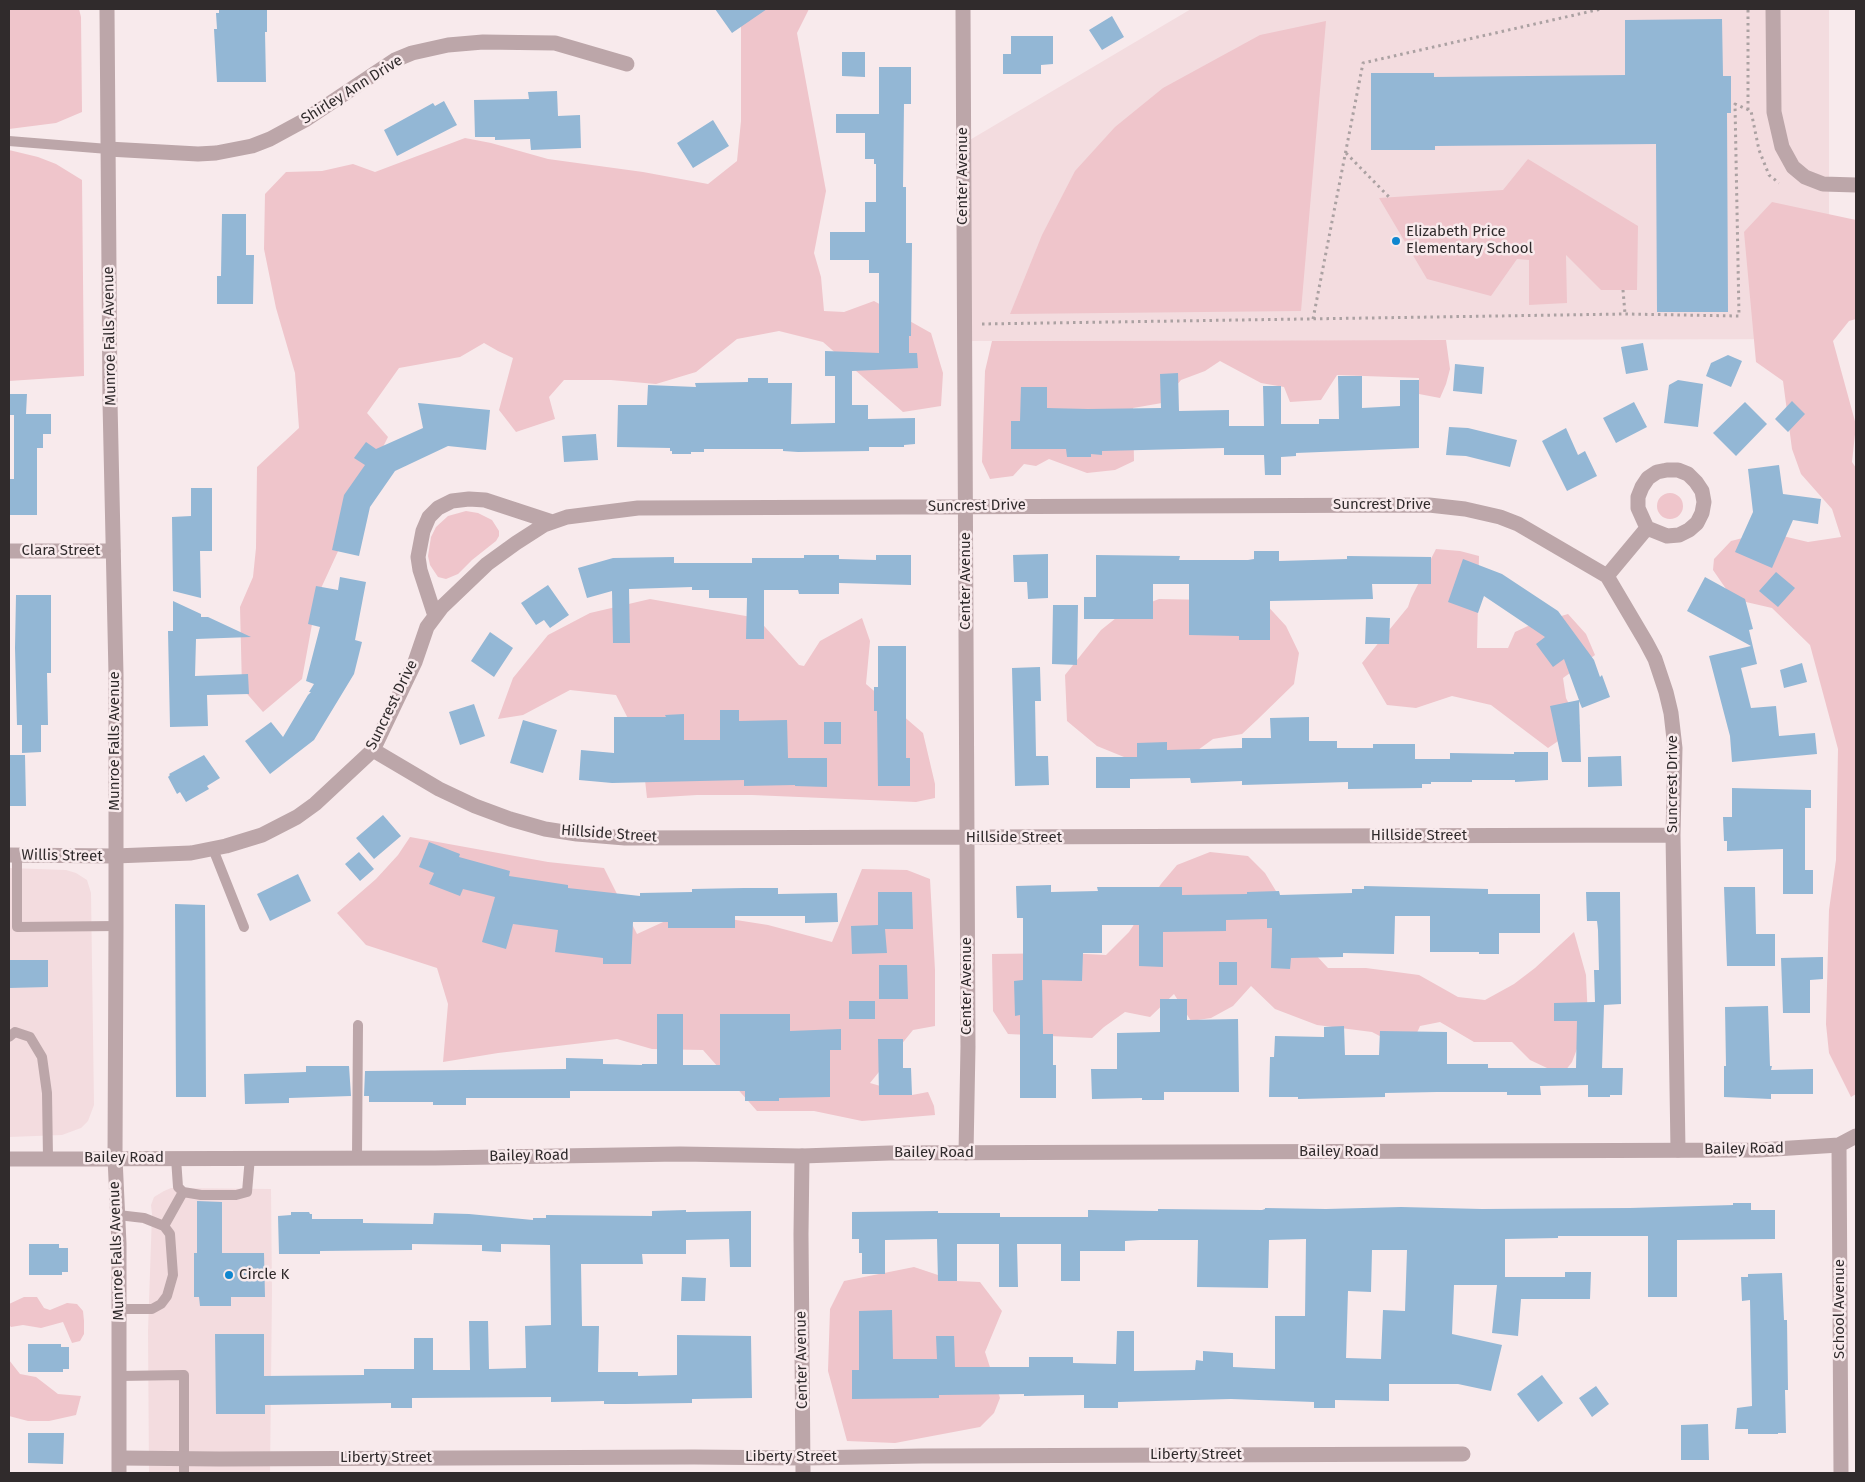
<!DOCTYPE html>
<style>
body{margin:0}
#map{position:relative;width:1865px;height:1482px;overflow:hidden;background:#f8eaec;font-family:"Fira Sans",sans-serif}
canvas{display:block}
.frame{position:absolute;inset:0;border:10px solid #302b2c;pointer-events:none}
</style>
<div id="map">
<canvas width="1865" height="1482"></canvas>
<div class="frame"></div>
</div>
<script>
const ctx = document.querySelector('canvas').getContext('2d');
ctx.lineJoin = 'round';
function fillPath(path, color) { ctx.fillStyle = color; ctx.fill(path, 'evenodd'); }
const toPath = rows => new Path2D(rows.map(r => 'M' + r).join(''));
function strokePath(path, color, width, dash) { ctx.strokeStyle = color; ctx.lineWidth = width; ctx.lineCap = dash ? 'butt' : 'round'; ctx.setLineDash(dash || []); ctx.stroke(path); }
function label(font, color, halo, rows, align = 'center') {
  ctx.font = font + ' "Fira Sans",sans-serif'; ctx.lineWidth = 5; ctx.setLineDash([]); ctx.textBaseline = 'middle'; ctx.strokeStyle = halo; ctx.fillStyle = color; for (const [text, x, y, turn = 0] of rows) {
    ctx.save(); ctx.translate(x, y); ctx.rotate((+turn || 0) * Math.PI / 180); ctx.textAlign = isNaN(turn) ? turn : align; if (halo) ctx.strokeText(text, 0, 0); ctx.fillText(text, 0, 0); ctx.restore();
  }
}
fillPath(toPath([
 [1191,9,1829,9,1829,339,964,341,963,144],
 [9,868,66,870,76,873,87,880,91,893,94,1105,88,1121,81,1128,62,1135,9,1137],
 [171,1188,271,1189,272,1291,270,1473,149,1473,148,1331,152,1214,151,1205,154,1197,164,1191]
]), '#f3dcdf');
fillPath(toPath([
 [9,9,79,9,81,17,82,112,56,123,9,129],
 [737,9,809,9,797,33,826,191,814,253,821,277,824,311,844,312,874,301,931,333,943,373,941,406,903,412,823,342,779,331,737,339,696,372,656,384,611,380,564,380,549,397,555,419,516,432,499,410,513,358,498,351,484,343,460,357,399,368,367,413,388,437,357,499,356,512,317,597,302,679,263,712,242,688,240,607,253,577,256,548,257,467,299,428,295,373,276,308,264,249,265,194,286,172,322,171,353,164,375,172,465,138,491,143,548,159,643,172,708,184,737,161,741,121,741,22],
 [1326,21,1301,311,1010,314,1042,235,1075,171,1115,127,1163,88,1260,35],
 [9,150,38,157,56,164,82,180,84,376,9,381],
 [1528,159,1638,226,1637,290,1601,290,1566,255,1567,303,1529,305,1529,260,1517,259,1491,296,1427,279,1379,198,1503,190],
 [1772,202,1856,220,1856,319,1849,321,1833,341,1856,425,1852,462,1856,468,1856,1094,1851,1097,1829,1053,1826,1024,1829,910,1836,860,1838,749,1810,645,1772,608,1733,599,1713,570,1714,559,1731,541,1766,532,1808,542,1841,537,1832,509,1801,474,1792,449,1783,381,1756,362,1744,232],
 [1446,340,1450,369,1446,384,1440,398,1419,394,1419,378,1337,375,1321,400,1290,402,1284,387,1261,383,1220,361,1205,371,1181,380,1162,403,1133,408,1134,461,1115,470,1087,473,1049,459,1036,466,1024,464,1013,476,990,479,982,462,985,371,992,341],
 '1657 506a13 13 0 1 1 26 0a13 13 0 1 1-26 0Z',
 [466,511,478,513,492,520,499,531,499,536,496,541,472,560,458,574,446,579,438,577,430,565,428,556,431,537,436,527,448,516],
 [1436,549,1460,551,1479,556,1477,648,1508,648,1515,632,1528,626,1568,614,1586,634,1595,655,1563,678,1566,698,1580,726,1548,748,1491,705,1452,696,1416,708,1387,705,1362,663,1408,607,1411,598],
 [650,599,757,618,799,665,804,666,820,641,862,618,870,641,866,684,923,733,935,784,935,798,916,802,752,795,697,795,647,798,641,744,616,695,570,690,523,715,498,719,513,678,548,635,590,613],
 [1159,599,1263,601,1286,626,1299,653,1294,684,1257,720,1242,734,1213,739,1183,761,1124,757,1097,746,1067,721,1065,675,1101,630,1121,614],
 [410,837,548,862,604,868,637,934,685,912,768,925,832,942,862,869,907,870,930,879,935,970,935,1026,913,1030,870,1083,912,1095,928,1092,934,1106,935,1115,862,1121,814,1111,757,1111,703,1050,652,1049,617,1039,498,1053,443,1062,448,1004,437,968,366,945,337,913,376,879,398,855],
 [1210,852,1248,856,1265,873,1313,952,1328,968,1366,968,1419,975,1458,997,1485,1000,1514,984,1535,968,1574,932,1586,975,1588,1020,1572,1062,1562,1075,1530,1060,1512,1042,1474,1042,1440,1022,1420,1026,1413,1042,1401,1047,1372,1032,1317,1025,1275,1009,1251,986,1233,1006,1211,1018,1191,1021,1174,994,1150,1017,1125,1012,1104,1027,1092,1038,1008,1034,993,1011,992,954,1066,953,1106,955,1129,932,1161,884,1177,865],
 [914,1267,956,1281,980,1282,1002,1311,985,1352,1000,1398,994,1413,980,1427,895,1443,847,1441,828,1371,830,1309,844,1281],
 [24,1297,37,1297,44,1308,50,1310,67,1303,77,1304,83,1311,84,1321,84,1334,80,1341,72,1343,63,1322,41,1328,23,1325,11,1327,9,1325,9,1304],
 [9,1360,20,1374,36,1377,58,1394,81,1396,76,1415,49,1421,28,1421,9,1416]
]), '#efc5cb');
fillPath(toPath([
 [219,9,266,9,267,10,267,32,265,32,266,82,217,82,214,29,217,29,216,13,219,13],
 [715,9,767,9,732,33],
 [1112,16,1124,37,1102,50,1089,30],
 [1722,19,1723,76,1731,76,1731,113,1727,113,1728,312,1657,312,1656,144,1435,146,1435,150,1371,150,1371,73,1434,73,1434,77,1625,75,1625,20],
 [1011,36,1053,36,1053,64,1041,65,1041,74,1003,74,1003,54,1011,54],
 [842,52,865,52,865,77,842,76],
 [879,67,911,67,911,104,904,104,903,187,906,187,906,243,912,243,911,336,909,336,909,353,917,353,918,368,852,371,852,405,868,405,868,419,915,418,915,444,904,445,904,447,869,447,869,451,798,452,783,451,783,449,704,449,704,452,691,452,691,454,672,454,672,451,670,451,670,448,617,447,618,405,647,405,648,385,696,387,695,383,748,382,748,378,768,378,768,383,792,383,791,424,835,423,835,376,825,376,825,351,879,353,879,273,869,273,869,260,830,260,830,232,865,232,865,202,876,202,876,164,874,164,874,159,865,159,865,133,836,133,836,114,879,114],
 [557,91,558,116,580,115,581,148,531,150,530,139,495,140,495,137,475,137,474,100,529,99,528,92],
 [444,101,457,125,397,156,384,130,433,103,435,106],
 [713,120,729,146,693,168,677,143],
 [222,214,246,214,246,255,254,255,253,304,217,304,217,276,221,276],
 [1643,343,1648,370,1626,374,1621,347],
 [1728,355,1742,361,1731,387,1706,376,1711,363],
 [1455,364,1484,367,1482,394,1453,391],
 [1178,373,1179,411,1229,410,1229,426,1264,426,1263,386,1281,386,1281,424,1319,424,1319,419,1339,419,1338,376,1362,376,1362,408,1400,406,1400,380,1419,380,1419,448,1296,453,1296,456,1281,457,1281,475,1265,475,1264,455,1224,455,1224,448,1102,451,1102,455,1091,454,1091,457,1067,457,1066,449,1011,449,1011,421,1020,421,1021,387,1047,387,1047,408,1088,409,1161,408,1160,374],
 [1678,380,1703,384,1698,427,1664,423,1669,385],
 [9,394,27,394,26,414,51,414,51,434,43,434,43,448,37,448,37,515,9,515,9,479,14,479,14,415,9,415],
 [1792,401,1805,414,1788,432,1775,419],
 [1634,402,1647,427,1616,443,1603,418],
 [1745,402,1767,424,1736,456,1713,433],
 [418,403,490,410,486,450,448,446,395,471,370,507,359,556,332,550,344,495,365,465,354,458,366,442,376,449,423,428],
 [1449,427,1468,428,1517,440,1510,467,1466,456,1446,455],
 [1566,428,1578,455,1585,451,1597,476,1567,491,1542,441],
 [596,434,598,460,564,462,562,436],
 [1779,465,1783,494,1821,499,1818,524,1793,520,1772,568,1735,552,1753,512,1748,469],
 [191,488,212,488,212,551,200,551,201,598,173,591,172,517,191,516],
 [1254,551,1279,551,1279,561,1347,559,1347,556,1431,557,1431,584,1372,584,1373,599,1270,601,1270,640,1239,640,1239,636,1189,635,1189,584,1153,584,1153,619,1084,619,1084,597,1096,597,1096,555,1180,556,1179,560,1248,560,1254,559],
 [1048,554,1048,598,1028,599,1027,582,1014,582,1013,555],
 [804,555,839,555,839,559,876,560,876,555,911,555,911,585,839,583,839,594,799,594,798,590,764,590,764,639,746,639,747,598,709,598,709,590,692,590,692,587,629,589,630,643,613,643,612,591,587,598,578,568,613,558,674,557,674,563,752,563,752,558,804,558],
 [1463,559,1502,574,1558,611,1594,660,1600,677,1602,675,1610,697,1582,708,1579,701,1581,762,1562,762,1550,706,1579,700,1564,659,1553,667,1536,644,1545,637,1484,596,1478,613,1448,602],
 [1776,572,1795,588,1778,607,1759,591],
 [340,577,366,582,355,640,362,642,354,674,314,740,270,774,245,741,271,722,283,737,308,695,311,692,309,692,314,684,306,681,320,627,308,624,316,586,338,590],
 [1705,577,1745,599,1753,629,1749,630,1757,664,1741,668,1751,708,1776,706,1779,736,1815,733,1817,754,1732,762,1730,736,1709,656,1751,646,1687,611],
 [548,585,569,615,550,628,544,620,536,625,521,603],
 [16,595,51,595,51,673,47,673,48,725,41,725,41,752,22,753,22,725,17,725,15,648],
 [173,601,201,614,201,617,208,617,251,637,196,639,195,676,248,674,249,694,207,695,208,726,170,727,168,631,173,631],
 [1053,605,1078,605,1077,665,1052,664],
 [1366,617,1390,618,1389,644,1365,644],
 [490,632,513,648,494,677,471,661],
 [878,646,906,646,906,758,910,758,910,786,878,786,877,711,874,711,874,687,878,687],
 [1802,663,1807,682,1784,688,1780,670],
 [1040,667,1041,701,1035,701,1036,756,1048,756,1049,785,1015,786,1012,668],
 [474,704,485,736,460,745,449,712],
 [720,710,739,710,739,721,787,720,788,758,827,758,827,787,795,786,795,785,744,786,744,780,612,783,579,780,581,750,614,753,614,717,666,717,665,715,684,714,684,740,720,740],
 [1309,717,1309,741,1337,741,1337,748,1373,748,1373,744,1415,744,1415,759,1450,759,1450,753,1514,754,1514,752,1548,752,1548,780,1515,782,1515,780,1472,780,1472,782,1431,782,1431,784,1422,784,1422,788,1348,789,1348,782,1242,785,1242,781,1191,783,1190,778,1130,779,1130,788,1096,788,1096,757,1137,757,1137,743,1167,742,1167,750,1242,748,1242,738,1271,738,1270,718],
 [523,720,557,730,543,773,510,763],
 [824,722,841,722,841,744,824,744],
 [9,755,25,755,26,806,9,806],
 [204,755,220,778,207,786,209,789,186,802,180,792,177,794,168,777,170,775,169,774],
 [1621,756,1622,786,1588,787,1588,757],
 [1732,788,1811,790,1811,808,1805,808,1805,870,1813,870,1813,894,1783,894,1783,849,1727,851,1727,841,1724,841,1723,817,1732,817],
 [383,815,401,836,374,859,356,838],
 [429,842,460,854,459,857,510,871,509,876,568,885,568,888,640,896,640,893,692,892,692,889,744,888,778,888,778,894,837,893,838,922,805,923,805,916,735,916,735,928,668,928,668,922,633,922,631,964,603,964,603,958,555,952,558,930,513,924,506,949,482,942,495,897,463,889,460,896,429,884,434,873,419,867],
 [359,852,374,869,360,881,345,864],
 [298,874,311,901,270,921,257,894],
 [1051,885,1051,892,1098,891,1097,887,1182,887,1182,895,1247,894,1247,892,1279,891,1280,895,1352,893,1352,889,1364,889,1364,886,1488,889,1488,894,1540,894,1540,933,1499,933,1499,954,1479,954,1479,952,1430,952,1430,916,1395,916,1394,954,1343,953,1343,957,1291,958,1290,969,1271,968,1272,928,1267,928,1267,919,1226,920,1226,931,1163,932,1163,967,1139,966,1139,925,1102,925,1102,953,1083,953,1082,981,1042,980,1043,1034,1053,1034,1053,1065,1056,1065,1056,1098,1020,1098,1020,1015,1015,1016,1014,981,1023,980,1023,918,1017,918,1016,886],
 [1724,887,1755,887,1756,934,1775,934,1775,966,1727,966],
 [878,892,912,892,913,929,885,929,887,953,852,954,851,926,878,925],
 [1586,892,1620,892,1621,1004,1604,1005,1602,1068,1623,1068,1622,1095,1610,1095,1610,1097,1588,1097,1588,1085,1540,1086,1541,1095,1507,1095,1507,1092,1437,1092,1385,1093,1385,1097,1298,1099,1298,1097,1269,1097,1270,1057,1274,1057,1275,1036,1324,1037,1324,1027,1344,1026,1345,1055,1379,1055,1380,1031,1447,1032,1447,1064,1488,1064,1488,1068,1576,1068,1577,1021,1554,1021,1554,1003,1595,1002,1594,970,1599,970,1598,930,1597,921,1587,921],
 [175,904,205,905,206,1097,176,1097],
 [1823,957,1823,979,1810,980,1810,1013,1783,1013,1781,958],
 [9,960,48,960,48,987,9,988],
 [1219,962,1237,962,1237,985,1219,985],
 [879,965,907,965,908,999,879,999],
 [1160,999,1187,999,1187,1020,1238,1019,1239,1092,1164,1092,1164,1100,1142,1100,1142,1098,1092,1099,1091,1069,1117,1069,1117,1033,1160,1032],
 [849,1001,875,1001,875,1019,849,1019],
 [1768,1006,1770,1066,1772,1066,1771,1070,1813,1069,1813,1094,1771,1094,1771,1099,1724,1097,1724,1066,1726,1066,1725,1007],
 [657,1014,683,1014,683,1065,720,1065,720,1014,790,1014,790,1031,841,1029,841,1050,830,1050,830,1097,779,1098,779,1101,745,1101,745,1091,570,1091,570,1098,466,1098,466,1105,433,1105,433,1102,369,1102,369,1096,364,1096,365,1071,566,1069,566,1058,603,1059,603,1064,642,1065,642,1064,657,1064],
 [878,1039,903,1039,903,1068,911,1068,912,1095,879,1095],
 [306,1066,349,1066,351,1096,289,1098,289,1103,245,1104,244,1074,306,1072],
 [197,1201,222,1202,222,1253,264,1253,265,1297,231,1297,231,1306,200,1306,199,1297,194,1297,194,1253,197,1253],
 [1733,1203,1751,1203,1751,1210,1775,1210,1775,1239,1677,1240,1677,1297,1648,1297,1648,1236,1558,1236,1558,1238,1505,1239,1505,1277,1565,1277,1565,1272,1591,1272,1590,1299,1521,1299,1518,1336,1492,1333,1497,1285,1454,1285,1452,1334,1502,1345,1491,1391,1458,1384,1389,1384,1389,1401,1335,1400,1335,1408,1314,1408,1314,1402,1231,1399,1118,1402,1118,1408,1084,1408,1084,1395,1024,1396,1024,1394,939,1395,939,1398,852,1399,852,1370,859,1370,859,1311,892,1310,893,1359,937,1359,936,1336,954,1336,955,1367,1029,1367,1029,1357,1073,1357,1073,1363,1116,1364,1117,1331,1134,1331,1134,1371,1195,1370,1196,1360,1203,1361,1203,1351,1233,1353,1233,1367,1275,1369,1275,1316,1305,1316,1306,1239,1269,1240,1268,1288,1197,1287,1198,1240,1140,1240,1125,1241,1125,1251,1080,1251,1080,1281,1061,1281,1061,1244,1017,1244,1018,1287,999,1287,999,1244,957,1244,957,1281,938,1281,937,1239,885,1240,885,1274,862,1274,862,1253,859,1253,859,1239,852,1239,852,1212,938,1211,938,1213,1000,1213,1000,1217,1088,1217,1088,1210,1158,1211,1158,1209,1262,1210,1265,1209,1265,1208,1326,1209,1401,1207,1482,1209,1630,1208,1733,1205],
 [1372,1250,1407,1250,1405,1311,1383,1310,1381,1359,1346,1358,1348,1291,1371,1292],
 [686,1210,686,1212,751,1211,751,1267,730,1267,729,1239,686,1240,686,1254,642,1254,643,1264,581,1264,582,1326,599,1326,598,1372,638,1372,638,1376,677,1375,677,1335,751,1336,752,1398,692,1399,692,1403,625,1404,604,1404,604,1401,551,1402,551,1397,412,1398,412,1408,391,1408,391,1403,265,1405,265,1414,216,1414,215,1334,264,1334,264,1376,364,1375,364,1369,414,1369,414,1338,433,1338,433,1370,470,1370,469,1321,488,1321,489,1369,526,1368,525,1326,551,1325,550,1245,501,1244,501,1252,482,1251,482,1245,412,1244,412,1250,320,1251,320,1254,279,1254,278,1216,291,1215,291,1212,309,1212,310,1214,312,1214,312,1219,363,1219,363,1223,433,1224,434,1213,469,1214,533,1220,533,1218,546,1218,546,1215,652,1216,652,1211],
 [29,1244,59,1244,59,1248,68,1248,68,1272,62,1272,62,1275,29,1275],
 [1782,1273,1784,1320,1787,1320,1788,1390,1785,1390,1786,1433,1778,1433,1778,1434,1748,1434,1748,1429,1735,1429,1737,1408,1752,1406,1750,1300,1742,1301,1741,1277,1748,1277,1748,1274],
 [682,1277,706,1278,705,1301,681,1301],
 [28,1344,61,1344,61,1347,69,1347,69,1369,63,1369,63,1372,28,1372],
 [1542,1375,1563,1403,1538,1422,1517,1394],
 [1596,1386,1609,1404,1592,1417,1579,1398],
 [1708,1424,1709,1460,1681,1460,1681,1425],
 [28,1433,64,1433,63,1464,28,1463]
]), '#93b7d5');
strokePath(toPath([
 [1748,110,1748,9],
 [1346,153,1390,198],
 [1623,290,1625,314],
 [1313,319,1363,63,1601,9],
 [982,324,1625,314,1739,316,1735,104,1751,111,1759,150,1769,175,1779,183]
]), '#aba1a2', 3, [2.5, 4]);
strokePath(toPath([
 [9,141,108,149],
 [213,849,244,927],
 [17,855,17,927,116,926],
 [9,1037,15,1032,30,1037,42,1057,47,1093,48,1158],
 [357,1157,358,1025],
 [176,1158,178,1187,183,1192,201,1195,236,1195,247,1192,250,1157],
 [118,1215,144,1218,164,1226,170,1234,173,1275,167,1296,161,1304,152,1309,119,1309],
 [164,1226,183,1192],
 [119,1376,184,1375,184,1473]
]), '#bca6a9', 10);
strokePath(toPath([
 [963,9,968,1046,966,1153],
 [1773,9,1774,112,1782,147,1793,167,1805,177,1823,184,1856,185],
 [108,149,198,154,216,153,252,146,270,139,305,120,395,60,412,53,448,45,483,42,555,43,627,64],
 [1667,470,1678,470,1688,474,1696,482,1702,491,1704,502,1702,513,1697,523,1689,530,1679,535,1667,536,1647,528,1638,508,1638,497,1642,487,1648,478,1657,472,1667,470],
 [9,551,113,551],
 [1607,576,1647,528],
 [435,616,420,570,418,557,423,531,429,517,438,508,452,501,469,499,485,500,552,522],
 [373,750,439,789,475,806,510,819,545,829,577,834,625,838,1673,835],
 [9,855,115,856,191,853,226,846,262,835,297,817,315,804,373,750,415,662,427,627,442,607,487,564,516,543,544,525,567,517,638,508,1429,505,1465,509,1500,517,1518,524,1607,576,1646,642,1655,659,1666,692,1671,713,1675,748,1673,835,1678,1150],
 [802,1156,801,1234,803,1473],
 [120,1458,219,1459,694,1457,803,1458,922,1456,1463,1454]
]), '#bca6a9', 15);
strokePath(toPath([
 [107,9,110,402,116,675,116,926,115,1158,119,1244,119,1473],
 [1839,1145,1841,1473],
 [9,1159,435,1158,680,1154,802,1156,890,1153,1759,1150,1839,1145,1856,1136]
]), '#bca6a9', 15);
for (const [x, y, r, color] of [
 [1396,241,5,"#0f86cf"],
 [229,1275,5,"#0f86cf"]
]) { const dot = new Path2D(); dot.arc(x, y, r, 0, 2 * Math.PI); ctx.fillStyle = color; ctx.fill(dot); strokePath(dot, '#f8eaec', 2); }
label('15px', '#302b2c', '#f8eaec', [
 ["Shirley Ann Drive",352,90,-32],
 ["Center Avenue",963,176,-90],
 ["Munroe Falls Avenue",110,336,-91],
 ["Suncrest Drive",1382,505],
 ["Suncrest Drive",977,506,-1],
 ["Clara Street",61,551],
 ["Center Avenue",966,581,-90],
 ["Suncrest Drive",392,705,-64],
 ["Munroe Falls Avenue",115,741,-90],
 ["Suncrest Drive",1673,784,-90],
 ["Hillside Street",609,834,4],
 ["Hillside Street",1419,836],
 ["Hillside Street",1014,838],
 ["Willis Street",62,856,1],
 ["Center Avenue",967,986,-90],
 ["Bailey Road",1744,1149,-1],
 ["Bailey Road",1339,1152],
 ["Bailey Road",934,1153],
 ["Bailey Road",529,1156,-1],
 ["Bailey Road",124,1158],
 ["Munroe Falls Avenue",117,1251,-92],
 ["School Avenue",1840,1309,-90],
 ["Center Avenue",802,1360,-91],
 ["Liberty Street",1196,1455],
 ["Liberty Street",791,1457],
 ["Liberty Street",386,1458]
]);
label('15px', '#302b2c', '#f8eaec', [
 ["Elizabeth Price",1406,232],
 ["Elementary School",1406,249],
 ["Circle K",239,1275]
], 'left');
</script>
